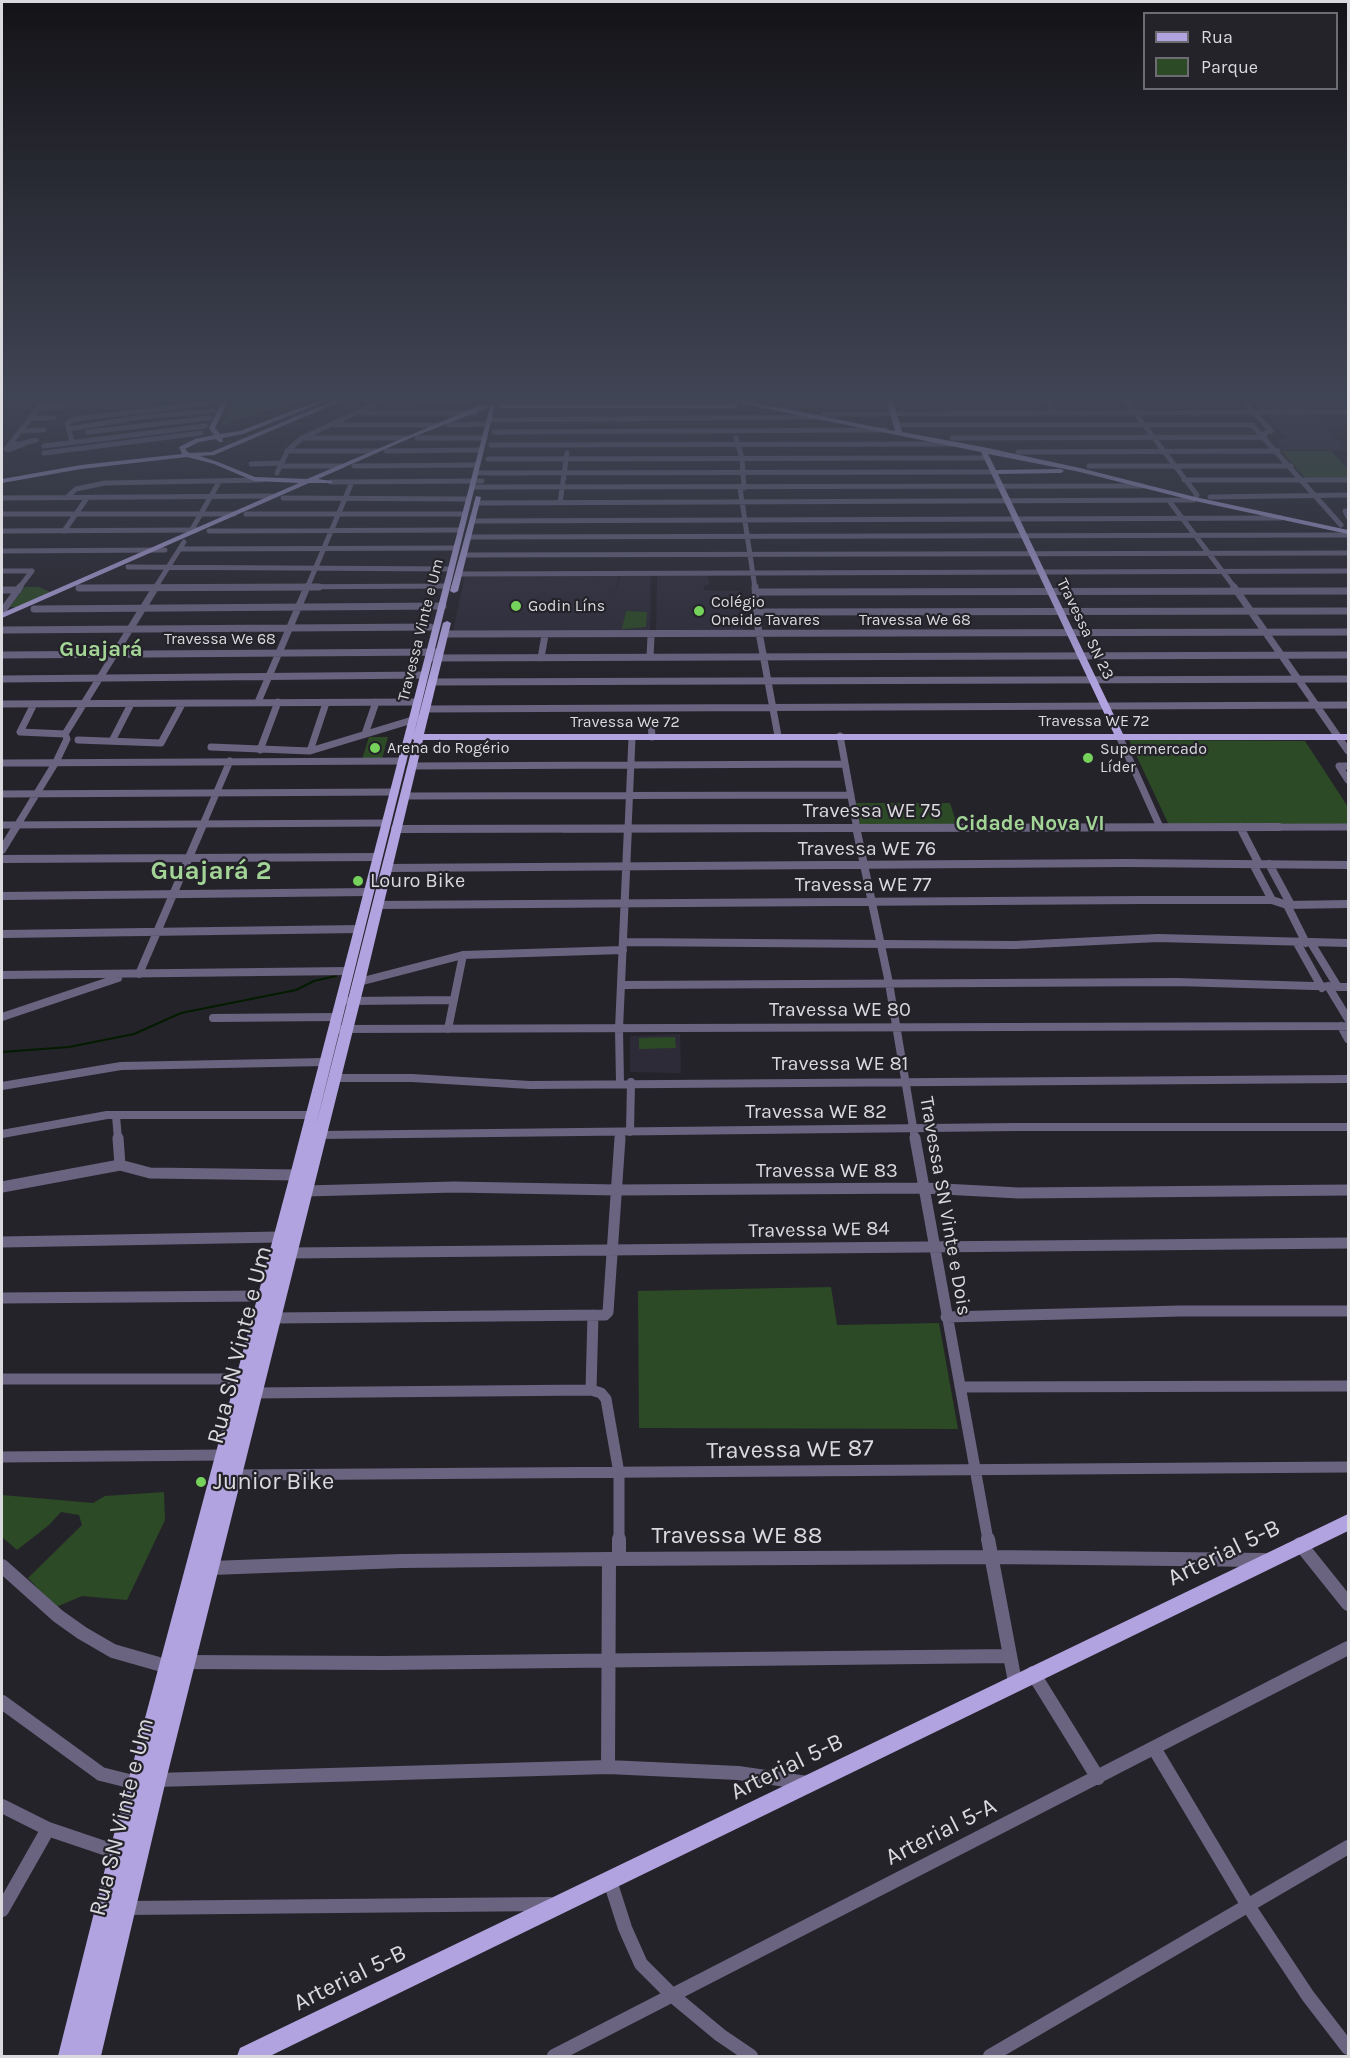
<!DOCTYPE html>
<meta charset="utf-8">
<style>
body{margin:0}
#map{position:relative;width:1350px;height:2058px;overflow:hidden;background:#25232a;font-family:Karla,sans-serif}
canvas{display:block}
.frame{position:absolute;inset:0;border:3px solid #dad9dd;pointer-events:none}
.legend{position:absolute;left:1143px;top:12px;width:195px;height:78px;box-sizing:border-box;background:#25232a;border:2px solid #6d6c72;margin:0;padding:8px 10px;list-style:none;font-size:18px;color:#dad9dd}
.legend li{display:flex;align-items:center;gap:12px;height:30px}
.legend b{width:30px;border:2px solid #6d6c72}
</style>
<div id="map">
<canvas width="1350" height="2058"></canvas>
<div class="frame"></div>
<ul class="legend">
<li><b style="height:8px;background:#b0a3df"></b>Rua</li>
<li><b style="height:16px;background:#2c4a25"></b>Parque</li>
</ul>
</div>
<script>
const ctx = document.querySelector('canvas').getContext('2d');
ctx.lineJoin = 'round';
function fillPath(path, color) { ctx.fillStyle = color; ctx.fill(path, 'evenodd'); }
const toPath = rows => new Path2D(rows.map(r => 'M' + r).join(''));
function strokePath(path, color, width, dash) { ctx.strokeStyle = color; ctx.lineWidth = width; ctx.lineCap = dash ? 'butt' : 'round'; ctx.setLineDash(dash || []); ctx.stroke(path); }
function label(font, color, halo, rows, align = 'center') {
  ctx.font = font + ' Karla,sans-serif'; ctx.lineWidth = 4.5; ctx.setLineDash([]); ctx.textBaseline = 'middle'; ctx.strokeStyle = halo; ctx.fillStyle = color; for (const [text, x, y, turn = 0] of rows) {
    ctx.save(); ctx.translate(x, y); ctx.rotate((+turn || 0) * Math.PI / 180); ctx.textAlign = isNaN(turn) ? turn : align; if (halo) ctx.strokeText(text, 0, 0); ctx.fillText(text, 0, 0); ctx.restore();
  }
}
fillPath(toPath([
 [1265,413,1312,414,1348,450,1284,450,1275,439,1288,439],
 [465,575,619,575,614,598,620,575,651,575,650,632,453,632],
 [657,575,707,575,710,584,705,585,703,590,739,591,744,632,656,632],
 [680,1034,681,1073,630,1072,630,1036]
]), '#2e2b38');
fillPath(toPath([
 [235,401,298,401,221,425],
 [1281,451,1331,451,1348,469,1348,479,1306,479],
 [25,587,39,587,52,593,20,607,10,607],
 [626,611,647,612,646,627,622,629],
 [369,737,388,737,382,759,362,759],
 [1129,740,1305,741,1348,807,1348,824,1169,825],
 [855,803,950,803,957,825,860,825],
 [675,1037,676,1048,639,1049,639,1038],
 [831,1287,837,1325,939,1323,958,1429,639,1428,638,1291],
 [164,1492,165,1520,127,1600,82,1596,56,1607,28,1578,82,1525,79,1515,61,1512,49,1525,17,1550,2,1537,2,1495,93,1503,105,1496]
]), '#2c4a25');
strokePath(toPath([
 [2,1052,69,1047,134,1034,181,1013,296,990,314,981,336,976]
]), '#041b00', 2);
strokePath(toPath([
 [419,401,470,401],
 [1048,401,1055,413],
 [1244,401,1271,431,1262,434],
 [40,407,63,406],
 [363,413,475,413],
 [824,414,1348,412],
 [31,418,54,418],
 [489,420,821,417],
 [336,425,437,425],
 [448,425,488,424],
 [897,425,1252,425,1341,525],
 [69,429,141,417,213,411],
 [22,431,44,430],
 [87,432,210,418],
 [494,432,885,430],
 [304,438,406,438],
 [417,438,485,438],
 [736,438,742,458,744,488],
 [952,438,1265,437],
 [72,441,67,423,75,419,218,402],
 [24,443,36,440],
 [491,445,952,444],
 [44,446,205,426],
 [6,449,44,401],
 [8,450,24,444,12,444],
 [287,451,376,451],
 [386,451,482,450],
 [1018,452,1278,451],
 [44,453,201,433],
 [488,459,987,458],
 [251,464,281,463],
 [280,466,342,466],
 [354,466,478,465],
 [1089,466,1291,466],
 [277,473,288,450,302,438,381,401],
 [475,473,994,472],
 [1184,480,1348,480],
 [330,482,482,481],
 [472,487,1142,486],
 [740,488,755,588],
 [1210,497,1348,495],
 [2,498,273,496],
 [66,498,76,489,105,483,262,480],
 [283,498,468,499],
 [1170,502,1235,588],
 [476,503,1194,500,1197,495,1126,401],
 [560,503,567,453],
 [1348,511,1345,511,1348,517],
 [2,514,234,514],
 [246,514,465,514],
 [472,521,1281,518],
 [2,531,197,530],
 [64,531,87,498],
 [191,531,219,482],
 [209,531,460,530],
 [468,537,1348,535],
 [181,549,455,548],
 [2,551,165,550],
 [463,555,1348,553],
 [128,567,450,569],
 [2,571,32,571],
 [459,574,1348,571],
 [19,588,32,571],
 [79,588,448,586],
 [155,588,184,542],
 [307,588,352,482]
]), '#6a6481', 5);
strokePath(toPath([
 [755,587,758,627,778,736],
 [1234,587,1348,751],
 [79,588,319,587],
 [2,590,18,590],
 [756,592,1348,591],
 [4,609,20,587],
 [34,609,443,606],
 [758,612,1348,611],
 [2,630,430,627],
 [444,634,1348,632],
 [2,655,437,652],
 [650,657,651,636],
 [429,658,1348,655],
 [541,658,545,635],
 [2,679,423,675],
 [431,682,1348,679],
 [258,702,307,587],
 [2,704,417,702],
 [34,704,20,732,65,734],
 [425,709,1348,705],
 [651,721,652,737],
 [365,734,376,702],
 [840,736,857,829],
 [1119,736,1160,827],
 [78,740,161,743,182,704],
 [112,741,131,704],
 [211,747,310,751,419,718],
 [260,750,278,702],
 [310,751,326,703],
 [2,763,403,761],
 [412,766,845,764],
 [1348,766,1339,766,1348,780],
 [2,794,395,792],
 [405,796,851,795],
 [2,825,387,823],
 [15,829,56,762,67,739,65,734,156,587],
 [201,829,230,761],
 [564,829,1348,827],
 [628,829,632,738]
]), '#6a6481', 7);
strokePath(toPath([
 [856,827,889,983,915,1139],
 [1240,827,1259,864],
 [395,829,1279,827],
 [2,850,16,827],
 [2,859,378,857],
 [1253,864,1272,900],
 [1269,864,1291,905],
 [386,868,1126,863,1348,865],
 [2,896,369,892],
 [377,905,1142,900,1272,900,1287,905,1348,904],
 [1287,905,1306,943],
 [2,934,359,929],
 [624,942,1015,945,1158,938,1348,943],
 [1297,943,1322,988],
 [1311,943,1338,987],
 [139,974,202,827],
 [2,975,348,971],
 [359,982,463,955,623,950],
 [622,985,1177,982,1348,987],
 [1328,986,1348,1019],
 [349,1001,454,1000],
 [2,1017,118,978],
 [213,1018,336,1017],
 [1341,1026,1348,1039],
 [341,1029,1348,1026],
 [448,1029,463,955],
 [333,1078,412,1078,530,1085,1348,1079],
 [620,1082,619,1029,628,827],
 [2,1086,121,1066,324,1062],
 [116,1116,118,1139],
 [630,1132,631,1082],
 [2,1134,107,1115,311,1115],
 [319,1135,1015,1127,1348,1127],
 [620,1139,620,1132]
]), '#6a6481', 8);
strokePath(toPath([
 [118,1138,120,1165],
 [915,1138,988,1540],
 [2,1187,120,1165,150,1173,297,1175],
 [306,1191,454,1187,617,1190,924,1188,1019,1193,1348,1190],
 [2,1242,279,1237],
 [289,1253,1348,1243],
 [2,1298,264,1296],
 [946,1317,1180,1311,1348,1311],
 [274,1318,605,1315,608,1312,620,1138],
 [2,1379,243,1379],
 [960,1387,1348,1386],
 [591,1390,593,1315],
 [254,1393,591,1390,601,1393,606,1399,619,1473,619,1540],
 [2,1457,223,1455],
 [232,1475,1348,1467]
]), '#6a6481', 11);
strokePath(toPath([
 [619,1539,619,1559],
 [988,1539,1015,1682],
 [1300,1544,1348,1604],
 [2,1566,58,1616,82,1633,113,1651,169,1667],
 [211,1568,401,1561,609,1559,992,1557,1264,1560],
 [186,1662,385,1663,1010,1656],
 [1033,1673,1098,1778],
 [2,1702,101,1774,137,1783],
 [1154,1748,1247,1904,1308,1996,1348,2048],
 [608,1767,609,1559],
 [156,1780,608,1767,738,1773,807,1783],
 [2,1806,48,1829,119,1853],
 [610,1881,625,1928,641,1964,673,1996,720,2035,751,2056],
 [126,1908,550,1904],
 [2,1910,48,1829],
 [554,2056,1348,1648],
 [990,2056,1348,1847]
]), '#6a6481', 14);
fillPath(toPath([
 [222,401,228,401,215,428,220,434,240,431,318,401,327,401,243,434,222,438,223,442,219,442,216,439,199,442,185,449,189,453,211,452,333,401,342,401,214,455,200,456,218,462,255,477,307,479,483,404,495,405,414,734,443,623,447,621,451,623,424,734,1114,734,981,452,738,403,738,406,735,408,502,408,499,406,502,404,732,404,732,401,747,401,895,431,887,401,893,401,902,432,983,447,1080,468,1195,497,1348,530,1348,534,1195,501,1080,472,988,454,996,470,1061,469,1064,471,1061,473,998,474,1123,734,1348,734,1348,740,423,740,365,982,166,1780,101,2056,58,2056,109,1853,290,1175,490,407,408,439,318,479,332,481,332,483,309,483,2,618,2,613,299,483,254,481,214,464,187,457,81,469,2,483,2,479,81,465,182,454,179,447,195,439,214,435,209,428,222,401],
 [412,739,414,740,316,1125,412,739],
 [476,496,481,497,458,591,454,593,450,591,476,496],
 [1348,1514,1348,1531,270,2056,237,2056,240,2048,1348,1514]
]), '#b0a3df');
const sky = ctx.createLinearGradient(0, 0, 0, 689);
sky.addColorStop(0, '#141317');
sky.addColorStop(0.58, '#404555');
sky.addColorStop(1, '#40455500');
ctx.fillStyle = sky;
ctx.fillRect(0, 0, 1350, 689);
for (const [x, y, r, color] of [
 [516,606,6,"#75d25b"],
 [699,611,6,"#75d25b"],
 [375,748,6,"#75d25b"],
 [1088,758,6,"#75d25b"],
 [358,881,6,"#75d25b"],
 [201,1482,6,"#75d25b"]
]) { const dot = new Path2D(); dot.arc(x, y, r, 0, 2 * Math.PI); ctx.fillStyle = color; ctx.fill(dot); strokePath(dot, '#25232a', 2); }
label('16px', '#dad9dd', '#25232a', [
 ["Colégio",711,602],
 ["Oneide Tavares",711,620],
 ["Godin Líns",528,606],
 ["Arena do Rogério",387,748],
 ["Supermercado",1100,749],
 ["Líder",1100,767]
], 'left');
label('16px', '#dad9dd', '#25232a', [
 ["Travessa We 68",915,620],
 ["Travessa SN 23",1085,629,64],
 ["Travessa Vinte e Um",421,630,-76],
 ["Travessa We 68",220,639],
 ["Travessa WE 72",1094,721],
 ["Travessa We 72",625,722]
]);
label('20px', '#dad9dd', '#25232a', [
 ["Travessa WE 75",872,811],
 ["Travessa WE 76",867,849],
 ["Travessa WE 77",863,885],
 ["Travessa WE 80",840,1010],
 ["Travessa WE 81",840,1064],
 ["Travessa WE 82",816,1112],
 ["Travessa WE 83",827,1171],
 ["Travessa SN Vinte e Dois",945,1206,80],
 ["Travessa WE 84",819,1230,-1]
]);
label('20px', '#dad9dd', '#25232a', [
 ["Louro Bike",370,881]
], 'left');
label('bold 21px', '#a3d596', '#25232a', [
 ["Cidade Nova VI",1030,824]
]);
label('bold 22px', '#a3d596', '#25232a', [
 ["Guajará",101,650]
]);
label('24px', '#dad9dd', '#25232a', [
 ["Rua SN Vinte e Um",240,1345,-76],
 ["Travessa WE 87",790,1450,-1],
 ["Travessa WE 88",737,1536],
 ["Arterial 5-B",1224,1553,-26],
 ["Arterial 5-B",787,1767,-26],
 ["Rua SN Vinte e Um",122,1817,-76],
 ["Arterial 5-A",941,1832,-27],
 ["Arterial 5-B",350,1978,-26]
]);
label('24px', '#dad9dd', '#25232a', [
 ["Junior Bike",213,1482]
], 'left');
label('bold 26px', '#a3d596', '#25232a', [
 ["Guajará 2",211,872]
]);
</script>
